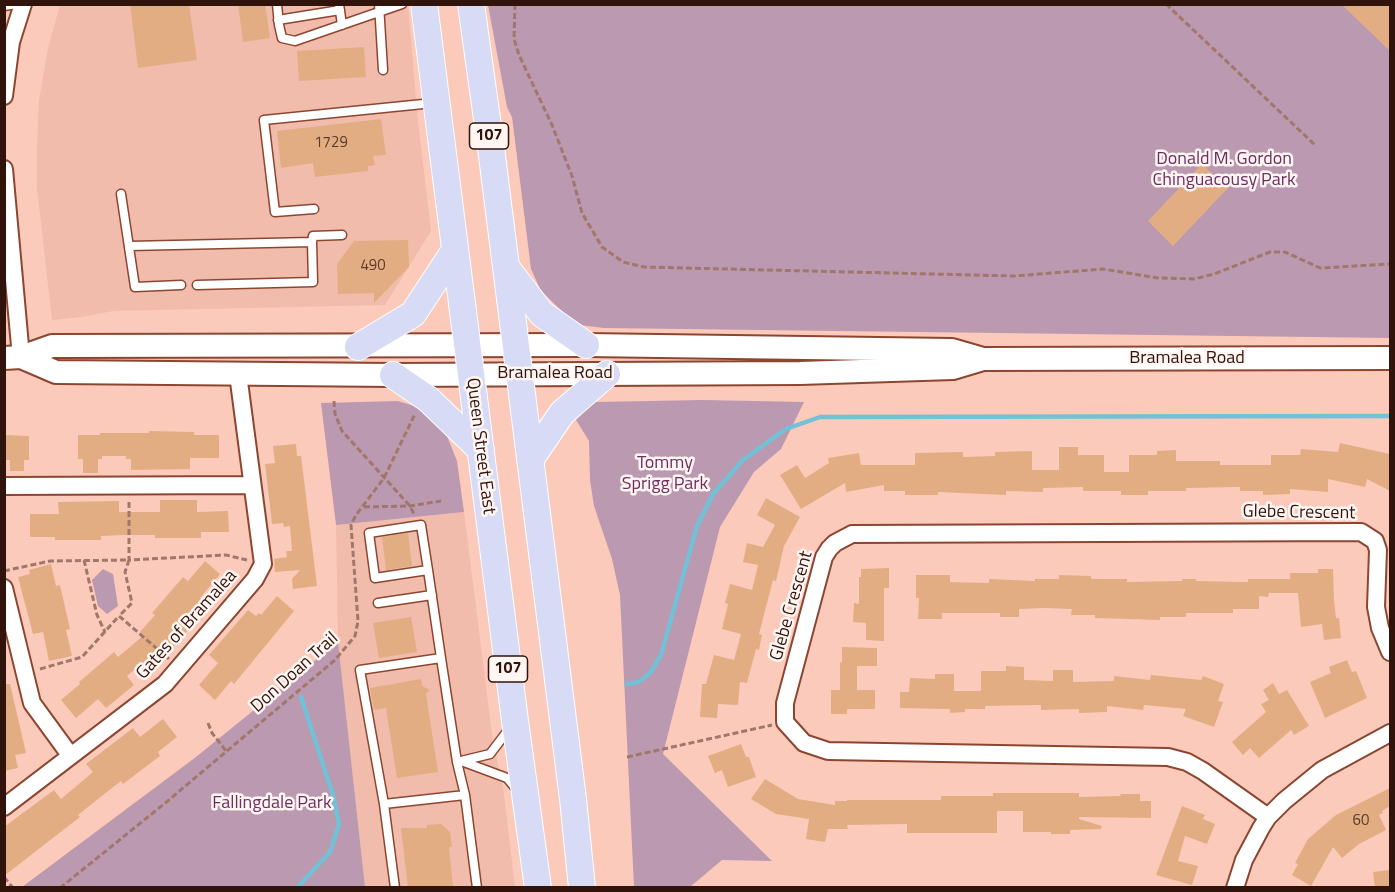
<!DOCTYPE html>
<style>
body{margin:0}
#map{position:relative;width:1395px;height:892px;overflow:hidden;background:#fccabb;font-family:"Titillium Web",sans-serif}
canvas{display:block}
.frame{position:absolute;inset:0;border:6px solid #30130a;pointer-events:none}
</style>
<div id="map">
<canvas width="1395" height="892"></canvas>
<div class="frame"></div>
</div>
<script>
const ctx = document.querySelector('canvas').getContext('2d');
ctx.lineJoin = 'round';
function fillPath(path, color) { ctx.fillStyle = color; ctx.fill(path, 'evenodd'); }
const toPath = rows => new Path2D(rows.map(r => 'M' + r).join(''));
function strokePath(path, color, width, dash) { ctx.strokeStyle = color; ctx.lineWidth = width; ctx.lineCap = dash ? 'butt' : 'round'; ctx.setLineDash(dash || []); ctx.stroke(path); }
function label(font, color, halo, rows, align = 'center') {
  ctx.font = font + ' "Titillium Web",sans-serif'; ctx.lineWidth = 5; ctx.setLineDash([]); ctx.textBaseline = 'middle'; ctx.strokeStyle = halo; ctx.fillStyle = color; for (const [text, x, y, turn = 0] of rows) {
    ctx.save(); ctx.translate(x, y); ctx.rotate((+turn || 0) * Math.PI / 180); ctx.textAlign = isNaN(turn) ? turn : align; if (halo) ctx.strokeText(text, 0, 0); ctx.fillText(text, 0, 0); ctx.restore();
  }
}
fillPath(toPath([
 [60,5,408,5,418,121,431,231,385,305,113,311,82,317,52,320,37,188,37,146,39,100,48,48],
 [464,512,493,742,503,786,515,887,365,887,338,642,336,525]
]), '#f1bcab');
fillPath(toPath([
 [488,5,1390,5,1390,338,604,328,579,325,559,316,562,311,541,291,531,269,512,117,507,107],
 [702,400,804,402,781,449,754,472,720,527,663,754,772,861,722,860,690,887,634,887,620,595,612,559,594,506,590,480,589,441,576,420,592,403,596,402],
 [398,401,414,406,432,418,447,436,457,461,464,512,336,525,321,403],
 [103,569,113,574,118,606,107,614,98,606,92,580],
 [338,642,365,887,22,887,196,757]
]), '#bb99b0');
strokePath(toPath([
 [627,684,639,682,650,673,661,655,697,526,713,494,743,460,786,429,820,417,1390,416],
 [297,888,330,852,339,824,333,795,301,697]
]), '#72c1d7', 4.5);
fillPath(toPath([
 [130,4,189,4,197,60,138,68],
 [238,4,265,4,270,38,243,42],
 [1341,4,1390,4,1390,51],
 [364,47,366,77,299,81,297,51],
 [381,119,386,155,373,156,375,165,368,166,368,171,315,177,313,163,281,168,277,131],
 [1202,164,1228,188,1173,246,1148,221],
 [408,240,409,267,374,303,374,293,338,294,337,264,354,241],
 [149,431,194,432,194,435,219,435,219,458,190,458,190,469,131,470,131,459,126,459,126,456,102,456,102,459,98,459,98,473,83,473,83,459,78,459,78,435,100,435,100,433,149,433],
 [4,435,29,436,29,460,24,460,24,471,10,471,10,460,5,460],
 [1340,443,1390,454,1390,491,1367,479,1365,487,1328,479,1328,492,1290,489,1290,494,1263,495,1263,491,1240,491,1240,487,1186,488,1186,491,1148,491,1148,495,1121,495,1121,491,1083,491,1083,487,1043,488,1043,492,1006,491,1006,495,938,492,938,495,905,495,905,491,884,491,884,485,846,492,845,483,801,509,780,475,797,465,805,478,829,463,828,458,859,453,861,465,915,465,915,453,963,452,963,457,995,456,995,452,1032,451,1032,470,1059,470,1059,447,1078,447,1078,455,1104,455,1104,472,1129,472,1129,455,1157,455,1157,451,1176,450,1176,461,1220,461,1220,465,1271,465,1271,455,1300,455,1301,449,1338,452],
 [296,444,297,456,301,456,317,586,293,589,292,579,300,570,275,572,274,559,287,557,286,551,292,551,290,526,284,527,283,523,272,524,265,464,275,463,273,446],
 [766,498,800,517,784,546,776,581,773,580,759,634,762,635,759,650,756,649,747,683,740,682,738,705,718,704,717,718,700,717,702,684,706,684,714,655,734,660,741,634,722,629,728,604,725,603,730,584,752,590,758,565,743,562,747,543,763,547,775,525,757,515],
 [160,500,197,500,197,512,228,511,229,532,201,532,201,538,155,538,155,535,124,535,101,536,101,540,55,540,55,537,30,537,30,514,59,514,58,502,119,501,119,512,160,512],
 [408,533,412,566,386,570,382,537],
 [205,561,220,574,200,598,209,605,170,651,163,646,127,676,134,685,106,708,98,699,76,718,61,700,80,684,79,682,114,652,118,657,144,635,140,632,155,615,152,613,183,577,188,581],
 [51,564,56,586,60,585,70,629,66,630,72,656,49,661,43,632,33,634,18,577,30,574,29,570],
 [889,568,889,588,884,588,884,641,866,640,866,623,853,622,854,603,859,604,859,577,861,577,861,569],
 [1318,569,1333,569,1334,601,1336,618,1339,618,1341,638,1324,640,1322,624,1301,627,1298,593,1269,593,1268,597,1259,596,1259,609,1233,609,1233,613,1186,613,1186,617,1160,617,1160,620,1095,618,1095,615,1071,615,1072,609,1045,608,1019,609,1019,617,1000,617,1000,613,942,613,942,619,918,619,919,598,916,598,916,575,950,575,950,582,989,583,989,579,1035,581,1035,579,1059,579,1059,575,1091,576,1091,579,1127,579,1127,582,1182,581,1182,579,1196,579,1196,581,1240,582,1248,582,1248,579,1290,579,1290,573,1318,573],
 [277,596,294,611,234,684,231,681,215,700,199,685,218,663,209,655,248,610,256,616,259,613,261,615],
 [411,617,417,652,379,658,373,623],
 [842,647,877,648,877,666,857,666,857,690,875,690,875,709,847,709,847,714,831,714,831,690,840,690,840,662,842,663],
 [1347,660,1352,672,1356,671,1367,698,1325,718,1310,682,1331,673,1329,667],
 [1006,666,1024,667,1024,680,1053,681,1053,670,1073,670,1073,682,1114,681,1114,676,1150,680,1151,675,1201,680,1203,676,1224,684,1218,701,1223,702,1214,727,1183,716,1186,709,1144,705,1143,710,1107,706,1107,712,1079,713,1079,709,1041,710,1041,705,985,706,985,709,965,709,965,712,950,713,950,709,900,708,900,692,909,692,910,678,935,679,935,674,954,674,954,691,981,691,981,671,1006,671],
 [421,679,422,686,430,690,426,694,438,772,397,778,386,708,374,710,370,688],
 [1273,683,1279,694,1287,690,1309,726,1294,735,1291,730,1259,758,1250,748,1243,755,1232,742,1266,712,1261,704,1269,700,1263,690],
 [4,684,10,684,26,753,15,755,18,768,4,771],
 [163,719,177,737,158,752,160,756,123,784,121,781,103,795,78,815,80,817,4,876,4,827,54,790,61,799,93,772,86,764,133,728,140,737],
 [741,744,746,757,749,757,756,777,728,787,722,770,715,773,708,756],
 [765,779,798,799,835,805,835,801,847,801,847,800,941,800,941,796,993,796,993,793,1079,793,1079,797,1121,796,1120,794,1140,794,1140,801,1151,801,1151,818,1079,817,1079,819,1102,826,1101,829,1070,830,1070,834,1051,834,1051,832,1023,832,1023,811,997,811,997,833,907,833,907,824,847,825,848,829,828,829,825,842,806,839,809,819,776,814,751,799],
 [1390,788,1390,806,1382,811,1383,813,1379,815,1386,830,1359,844,1342,858,1333,847,1311,886,1292,875,1298,864,1295,863,1308,839,1336,815],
 [1182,806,1205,815,1203,819,1215,824,1207,844,1185,836,1178,861,1198,866,1192,885,1156,875],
 [441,824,450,832,452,847,449,847,453,888,408,888,401,828,427,828,427,825],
 [1390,870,1390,888,1375,888,1373,872]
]), '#e3ad84');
const service = toPath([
 [277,4,279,25,282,38,295,41,402,4],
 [339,4,342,25],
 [379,4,383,70],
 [4,6,17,4],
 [278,20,340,10],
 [121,194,135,287,181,285],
 [314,209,275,212,264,120,433,103],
 [312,242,313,236,342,235],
 [129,246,312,242,313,282,197,285],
 [428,570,375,578,369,533,421,525,428,570,441,658,457,762,465,795,477,888],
 [378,603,432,595],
 [457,762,490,754,509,729],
 [464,762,507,778,517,790],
 [384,804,360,670,441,658],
 [395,888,384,804,465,795]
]);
const minor = toPath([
 [4,96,11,42,23,4],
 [4,169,21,357],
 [4,486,252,485],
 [4,588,32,703,70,755],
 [4,807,165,684,255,579,263,564,238,374],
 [1268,817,1203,771,1187,762,1168,757,828,751,804,743,785,722,785,703,824,557,829,549,835,543,852,534,1361,532,1375,541,1378,550,1376,607,1380,628,1390,652],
 [1235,888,1244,860,1261,828,1268,817,1284,801,1322,770,1390,733]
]);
const secondary = toPath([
 [21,357,56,372,393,375,800,373,953,368,983,359],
 [4,358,21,357,52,346,586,345,952,350,983,359,1390,358]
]);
const primary = toPath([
 [424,4,515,721,538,888],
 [471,4,491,148,573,799,582,888],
 [506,267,542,314,586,345],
 [358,347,413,314,455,250],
 [393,375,428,399,481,450],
 [530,460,562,413,607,374]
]);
strokePath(service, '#8c4630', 11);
strokePath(minor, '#8c4630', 20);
strokePath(secondary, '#8c4630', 26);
strokePath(primary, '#fff', 28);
strokePath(toPath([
 [515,4,514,39,519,55,552,125,572,176,582,213,602,247,623,262,644,267,1014,276,1103,269,1158,278,1194,279,1214,274,1270,252,1285,252,1320,268,1390,264],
 [1166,4,1315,145],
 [334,401,335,414,342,431,410,506,414,514],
 [129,502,129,560,226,555,247,560],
 [364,507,410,506,441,501],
 [84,560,97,615,105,632],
 [4,571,50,561,129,560,125,572,132,603,119,616],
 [40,669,82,657,119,616,169,659],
 [208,723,212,733,227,752],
 [627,757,772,725],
 [4,877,13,888],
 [60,888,164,804,335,660,355,636,358,621,351,525,356,515,384,478,415,414]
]), '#a0776b', 3, [6, 3]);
strokePath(service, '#fff', 8);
strokePath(minor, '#fff', 16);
strokePath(secondary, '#fff', 22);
strokePath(primary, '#d7dbf5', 26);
label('15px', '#5d3a28', null, [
 ["1729",331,143],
 ["490",373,266],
 ["60",1361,821]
]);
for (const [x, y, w] of [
 [489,136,39],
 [508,669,39]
]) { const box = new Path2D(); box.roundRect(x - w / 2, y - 13, w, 26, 4.5); ctx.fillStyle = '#fff6f3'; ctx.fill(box); strokePath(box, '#30130a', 1.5); }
label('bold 16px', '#30130a', null, [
 ["107",489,136],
 ["107",508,669]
]);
label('18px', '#6f2d5e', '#fff6f3', [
 ["Donald M. Gordon",1224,160],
 ["Chinguacousy Park",1224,181],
 ["Tommy",665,464],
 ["Sprigg Park",665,485],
 ["Fallingdale Park",272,804]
]);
label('18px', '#30130a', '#fff6f3', [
 ["Bramalea Road",1187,359],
 ["Bramalea Road",555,374],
 ["Queen Street East",480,446,83],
 ["Glebe Crescent",1299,513,1],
 ["Glebe Crescent",792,606,-74],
 ["Gates of Bramalea",187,625,-48],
 ["Don Doan Trail",295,673,-42]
]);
</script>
